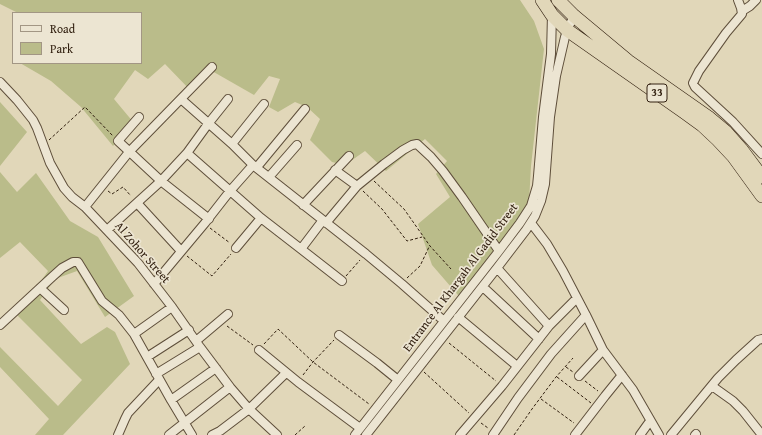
<!DOCTYPE html>
<style>
body{margin:0}
#map{position:relative;width:762px;height:435px;overflow:hidden;background:#e1d7b9;font-family:"Gentium Book Plus",serif}
canvas{display:block}
.legend{position:absolute;left:12px;top:12px;width:130px;height:52px;box-sizing:border-box;background:#ece5d2;border:1px solid #a29684;margin:0;padding:5px 7px;list-style:none;font-size:12px;color:#322010}
.legend li{display:flex;align-items:center;gap:8px;height:20px}
.legend b{width:20px;border:1px solid #a29684}
</style>
<div id="map">
<canvas width="762" height="435"></canvas>
<ul class="legend">
<li><b style="height:5px;background:#ece5d2"></b>Road</li>
<li><b style="height:11px;background:#babc8a"></b>Park</li>
</ul>
</div>
<script>
const ctx = document.querySelector('canvas').getContext('2d');
ctx.lineJoin = 'round';
function fillPath(path, color) { ctx.fillStyle = color; ctx.fill(path, 'evenodd'); }
const toPath = rows => new Path2D(rows.map(r => 'M' + r).join(''));
function strokePath(path, color, width, dash) { ctx.strokeStyle = color; ctx.lineWidth = width; ctx.lineCap = dash ? 'butt' : 'round'; ctx.setLineDash(dash || []); ctx.stroke(path); }
function label(font, color, halo, rows, align = 'center') {
  ctx.font = font + ' "Gentium Book Plus",serif'; ctx.lineWidth = 3.5; ctx.setLineDash([]); ctx.textBaseline = 'middle'; ctx.strokeStyle = halo; ctx.fillStyle = color; for (const [text, x, y, turn = 0] of rows) {
    ctx.save(); ctx.translate(x, y); ctx.rotate((+turn || 0) * Math.PI / 180); ctx.textAlign = isNaN(turn) ? turn : align; if (halo) ctx.strokeText(text, 0, 0); ctx.fillText(text, 0, 0); ctx.restore();
  }
}
fillPath(toPath([
 [0,0,520,0,534,21,544,49,531,166,529,202,522,224,464,302,432,265,418,224,450,197,436,174,447,161,425,139,386,171,365,151,345,165,332,162,310,140,320,119,307,107,295,102,278,112,269,107,280,79,269,76,254,95,212,71,192,92,165,64,148,79,135,70,114,99,134,123,113,146,81,107,51,81,20,63,141,63,141,13,18,13,0,4],
 [0,102,27,132,0,166],
 [0,172,17,192,36,173,70,221,98,237,134,296,105,317,77,271,55,279,40,300,81,344,107,327,115,332,130,364,63,435,35,435,49,419,0,367,0,347,58,406,82,380,17,315,48,271,20,242,0,258]
]), '#babc8a');
const minor = toPath([
 [738,0,741,8,742,14,726,33,699,71,693,83,695,87,733,122,762,154],
 [742,11,750,6,756,0],
 [0,82,17,100,33,120,37,128,50,163,64,188,72,197,85,207,138,263,172,307,200,347,230,387,249,409,277,435],
 [181,99,232,144,253,165,366,254,402,284,444,321],
 [139,117,118,141,161,181,209,219],
 [232,144,264,104],
 [187,153,261,218,301,249,342,281],
 [257,167,305,109],
 [335,170,357,186],
 [269,177,297,145],
 [137,203,181,251],
 [303,205,349,156],
 [85,207,129,152,212,67],
 [326,223,357,186,384,164,403,150,412,145,417,144,431,157,443,171,462,197,499,251],
 [531,223,547,244,563,271,586,315,603,350,633,390,659,435],
 [107,230,161,181,187,153,208,124,228,99],
 [236,248,261,218],
 [301,249,323,220],
 [497,268,549,326],
 [154,284,205,223,230,191,253,165],
 [483,287,539,339],
 [40,288,64,310],
 [458,317,517,366],
 [0,325,52,277,62,268,73,262,78,262,102,301,119,315,134,334,171,400,192,435],
 [134,334,172,307],
 [339,335,377,363,398,380],
 [196,341,228,314],
 [259,350,298,382,360,428],
 [147,357,189,330],
 [156,374,200,347],
 [579,376,603,350],
 [712,386,733,401,743,411,762,435],
 [171,400,216,368],
 [118,435,125,419,128,413,159,380],
 [169,435,230,387],
 [212,435,220,431,249,409,286,373],
 [355,435,499,251,520,223,531,206,537,186,538,176,543,117,551,54,552,14],
 [366,435,497,268,526,230,535,216,541,201,545,184,550,117,556,76,565,37,567,30,574,16],
 [460,435,502,386,549,326,577,298],
 [493,435,518,398,551,354,586,315],
 [575,435,605,396,622,375],
 [640,435,650,421],
 [671,435,718,378,736,360,758,340,762,339],
 [695,435,696,434]
]);
const trunk = toPath([
 [542,0,552,15,567,30,684,112,702,125,718,140,733,156,762,196],
 [558,0,574,16,628,61,708,117,726,132,741,149,762,177]
]);
strokePath(minor, '#5e4e3a', 10);
strokePath(trunk, '#322010', 14);
strokePath(toPath([
 [49,140,85,107,113,136],
 [374,181,404,209,430,246,451,269],
 [108,191,112,194,123,187,131,196],
 [363,191,382,209,407,241,422,237],
 [210,228,230,243],
 [187,256,212,276,231,254],
 [346,276,360,260],
 [407,278,420,266,429,247],
 [227,326,253,345],
 [449,343,496,381],
 [264,344,278,329,313,362,369,404],
 [566,367,573,372],
 [424,372,469,413],
 [303,375,313,362,334,340],
 [557,377,591,403],
 [585,381,598,391],
 [541,399,574,423],
 [481,423,488,428],
 [295,435,305,426],
 [514,435,532,409,556,377,573,358]
]), '#322010', 1, [3, 2]);
strokePath(minor, '#ece5d2', 8);
strokePath(trunk, '#e1d7b9', 13);
for (const [x, y, w] of [
 [657,93,20]
]) { const box = new Path2D(); box.roundRect(x - w / 2, y - 9, w, 18, 3); ctx.fillStyle = '#ece5d2'; ctx.fill(box); strokePath(box, '#322010', 1); }
label('bold 11px', '#322010', null, [
 ["33",657,93]
]);
label('12px', '#322010', '#ece5d2', [
 ["Al Zohor Street",142,253,49],
 ["Entrance Al Khargah Al Gadid Street",461,278,-53]
]);
</script>
